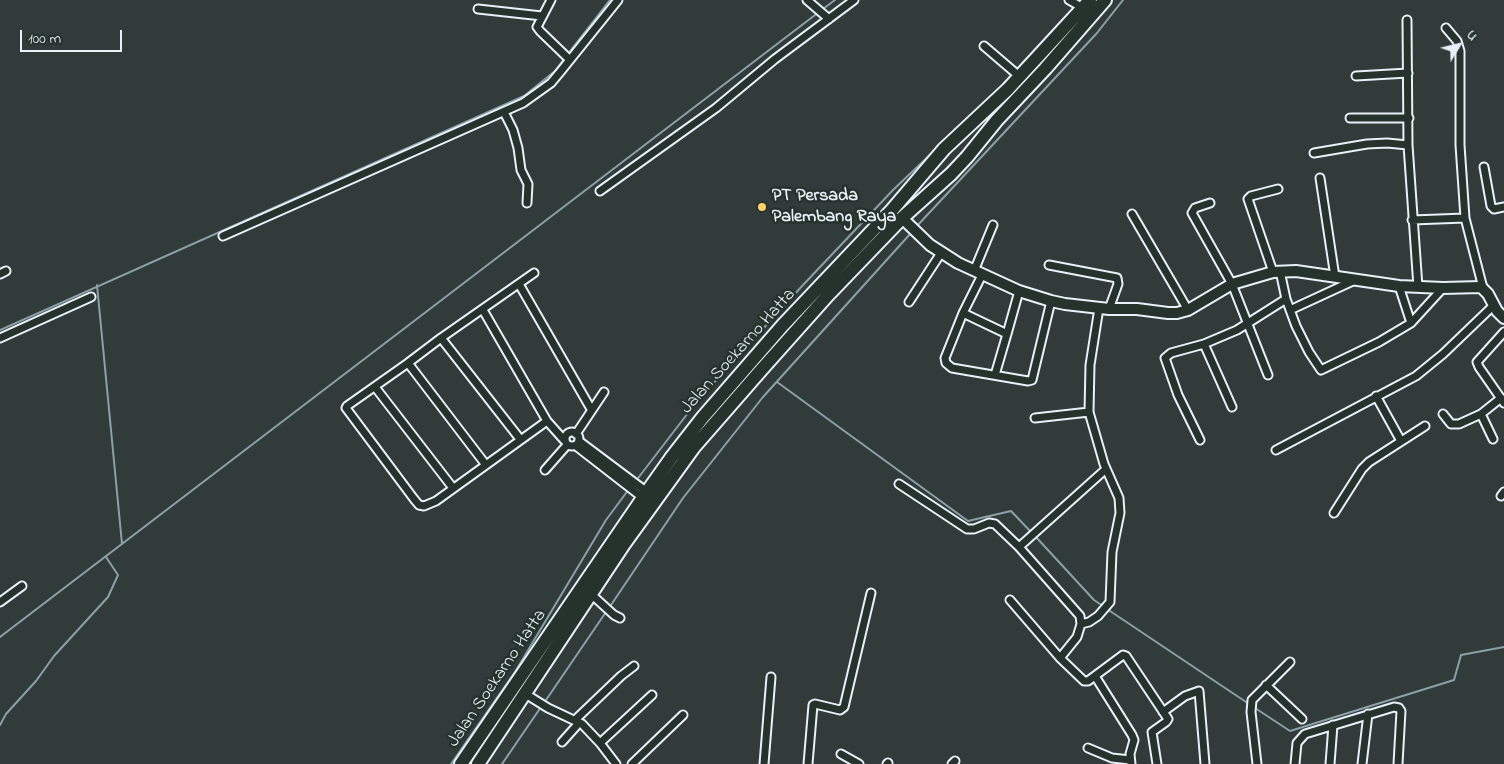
<!DOCTYPE html>
<style>
body{margin:0}
#map{position:relative;width:1504px;height:764px;overflow:hidden;background:#313b39;font-family:"Indie Flower",sans-serif}
canvas{display:block}
.north{position:absolute;left:1434px;top:20px;width:50px;height:50px;-webkit-text-stroke:4px #26332d;paint-order:stroke;rotate:54deg;font-size:14px;font-weight:700;line-height:20px;text-align:center;color:#e8f1f8}
.north::after{content:'';display:block;margin:auto;width:18px;height:22px;background:#e8f1f8;clip-path:polygon(50% 0,100% 100%,50% 72%,0 100%)}
.scale{position:absolute;left:20px;top:30px;width:102px;height:22px;box-sizing:border-box;border:2px solid #e8f1f8;border-top:0;padding-left:6px;font-size:15px;line-height:18px;white-space:nowrap;color:#e8f1f8;-webkit-text-stroke:4px #26332d;paint-order:stroke}
</style>
<div id="map">
<canvas width="1504" height="764"></canvas>
<div class="north">U</div>
<div class="scale">100 m</div>
</div>
<script>
const ctx = document.querySelector('canvas').getContext('2d');
ctx.lineJoin = 'round';
const toPath = rows => new Path2D(rows.map(r => 'M' + r).join(''));
function strokePath(path, color, width, dash) { ctx.strokeStyle = color; ctx.lineWidth = width; ctx.lineCap = dash ? 'butt' : 'round'; ctx.setLineDash(dash || []); ctx.stroke(path); }
function label(font, color, halo, rows, align = 'center') {
  ctx.font = font + ' "Indie Flower",sans-serif'; ctx.lineWidth = 5; ctx.setLineDash([]); ctx.textBaseline = 'middle'; ctx.strokeStyle = halo; ctx.fillStyle = color; for (const [text, x, y, turn = 0] of rows) {
    ctx.save(); ctx.translate(x, y); ctx.rotate((+turn || 0) * Math.PI / 180); ctx.textAlign = isNaN(turn) ? turn : align; if (halo) ctx.strokeText(text, 0, 0); ctx.fillText(text, 0, 0); ctx.restore();
  }
}
strokePath(toPath([
 [823,9,835,0],
 [567,55,610,0],
 [916,227,1097,33,1123,0],
 [97,285,122,544],
 [0,330,524,96,555,71,564,59],
 [777,382,968,521,1011,511,1032,533],
 [635,482,698,400,803,285,893,190,935,150],
 [1035,536,1094,600,1103,606],
 [609,608,683,498,763,397,911,233],
 [1107,609,1249,704],
 [0,637,819,12],
 [544,703,606,612],
 [1255,708,1290,731,1454,680,1461,655,1504,647],
 [0,725,6,714,36,681,54,656,108,597,118,575,106,557],
 [451,764,515,672,606,520,629,489],
 [502,764,541,707]
]), '#8aa1a8', 2);
const street = toPath([
 [551,0,537,27,540,31,570,60],
 [807,0,829,19],
 [1069,0,1083,8],
 [478,9,542,16],
 [1407,20,1408,145,1418,287],
 [1446,28,1457,41,1460,51,1460,145,1465,218,1483,288],
 [984,46,1019,76],
 [1356,76,1408,73],
 [504,112,513,130,518,148,521,170,528,184,527,203],
 [1350,118,1409,118],
 [1314,153,1367,144,1387,143,1408,145],
 [1484,167,1491,206,1494,209,1504,207],
 [1320,178,1335,277],
 [600,191,716,108,775,59,854,0],
 [1210,203,1195,208,1192,213,1232,284,1268,375],
 [1132,214,1188,310],
 [1412,220,1465,218],
 [223,236,523,103,551,83,561,71,618,0],
 [1049,265,1117,278,1118,284,1109,309],
 [974,271,993,225],
 [1280,271,1286,299,1296,326,1309,352,1321,370,1379,342,1411,323,1443,288],
 [1273,272,1248,199,1251,196,1278,189],
 [534,273,441,338,408,363,347,406,346,408,414,499,419,505,424,506,436,501,547,421],
 [0,274,6,271],
 [982,275,963,313,945,358,946,363,952,368,1028,381,1032,380,1051,301],
 [519,284,591,409],
 [1399,286,1411,323],
 [909,302,941,253],
 [483,310,547,421,564,440],
 [1290,310,1355,280],
 [963,313,1007,334,1019,291],
 [1504,332,1477,362,1479,367,1504,403],
 [0,338,91,297],
 [441,338,520,439],
 [1204,344,1232,407],
 [408,363,486,465],
 [995,375,1007,334],
 [375,387,453,488],
 [1376,396,1401,441],
 [1443,414,1451,424,1459,424,1481,414,1501,398],
 [1481,414,1493,439],
 [1035,418,1089,412],
 '565 439a7 7 0 1 1 14 0a7 7 0 1 1-14 0Z',
 [576,434,604,392],
 [1200,440,1178,395,1165,358,1171,353,1204,344,1237,330,1286,299],
 [579,441,647,492],
 [576,446,643,498],
 [1276,450,1416,376,1443,354,1493,306],
 [545,470,567,445],
 [899,484,967,529,974,529,989,523,995,524,1019,547,1080,616,1081,624,1077,637,1060,658],
 [1501,496,1504,492],
 [1334,513,1362,469,1369,462,1425,426],
 [1019,547,1106,469],
 [591,594,614,615,620,618],
 [1010,600,1060,658,1084,681,1088,681,1123,655,1126,656,1168,719,1166,722,1152,732,1157,764],
 [0,602,22,586],
 [1081,624,1089,622,1098,616,1110,602,1112,552,1120,513,1119,498,1104,464,1089,412,1090,365,1099,308],
 [1095,676,1132,735,1134,740,1130,754,1131,764],
 [1266,685,1302,719],
 [524,693,548,708,582,724,600,743,616,764],
 [1163,712,1185,696,1199,691,1205,764],
 [575,720,621,676,634,666],
 [562,742,579,723],
 [600,743,652,695],
 [1088,748,1112,758,1130,760],
 [841,754,859,764],
 [632,764,683,715],
 [764,764,771,677],
 [808,764,813,705,815,704,840,710,844,707,871,593],
 [887,764,888,763],
 [952,764,955,761],
 [1257,764,1251,712,1252,700,1290,662],
 [1295,764,1297,743,1305,734,1394,707,1399,708,1401,711,1398,764],
 [1330,764,1333,725],
 [1362,764,1368,714]
]);
const secondary = toPath([
 [902,218,930,245,958,263,1019,291,1051,301,1065,304,1109,309,1137,309,1168,313,1177,313,1188,310,1232,284,1273,272,1296,271,1399,286,1443,288,1481,287,1488,294,1497,311,1504,318]
]);
const highway = toPath([
 [461,764,647,492,671,458,703,417,783,325,892,210,944,149,1008,89,1090,0],
 [478,764,624,544,694,447,762,369,828,295,902,218,951,174,967,157,997,120,1045,69,1105,0]
]);
strokePath(street, '#e8f1f8', 11);
strokePath(secondary, '#e8f1f8', 14);
strokePath(highway, '#e8f1f8', 16);
strokePath(street, '#26332d', 7);
strokePath(secondary, '#26332d', 10);
strokePath(highway, '#26332d', 12);
for (const [x, y, r, color] of [
 [762,207,5,"#ffd166"]
]) { const dot = new Path2D(); dot.arc(x, y, r, 0, 2 * Math.PI); ctx.fillStyle = color; ctx.fill(dot); strokePath(dot, '#26332d', 2); }
label('bold 18px', '#e8f1f8', '#26332d', [
 ["PT Persada",772,197],
 ["Palembang Raya",772,218]
], 'left');
label('18px', '#e8f1f8', '#26332d', [
 ["Jalan Soekarno Hatta",739,352,-48],
 ["Jalan Soekarno Hatta",498,679,-56]
]);
</script>
